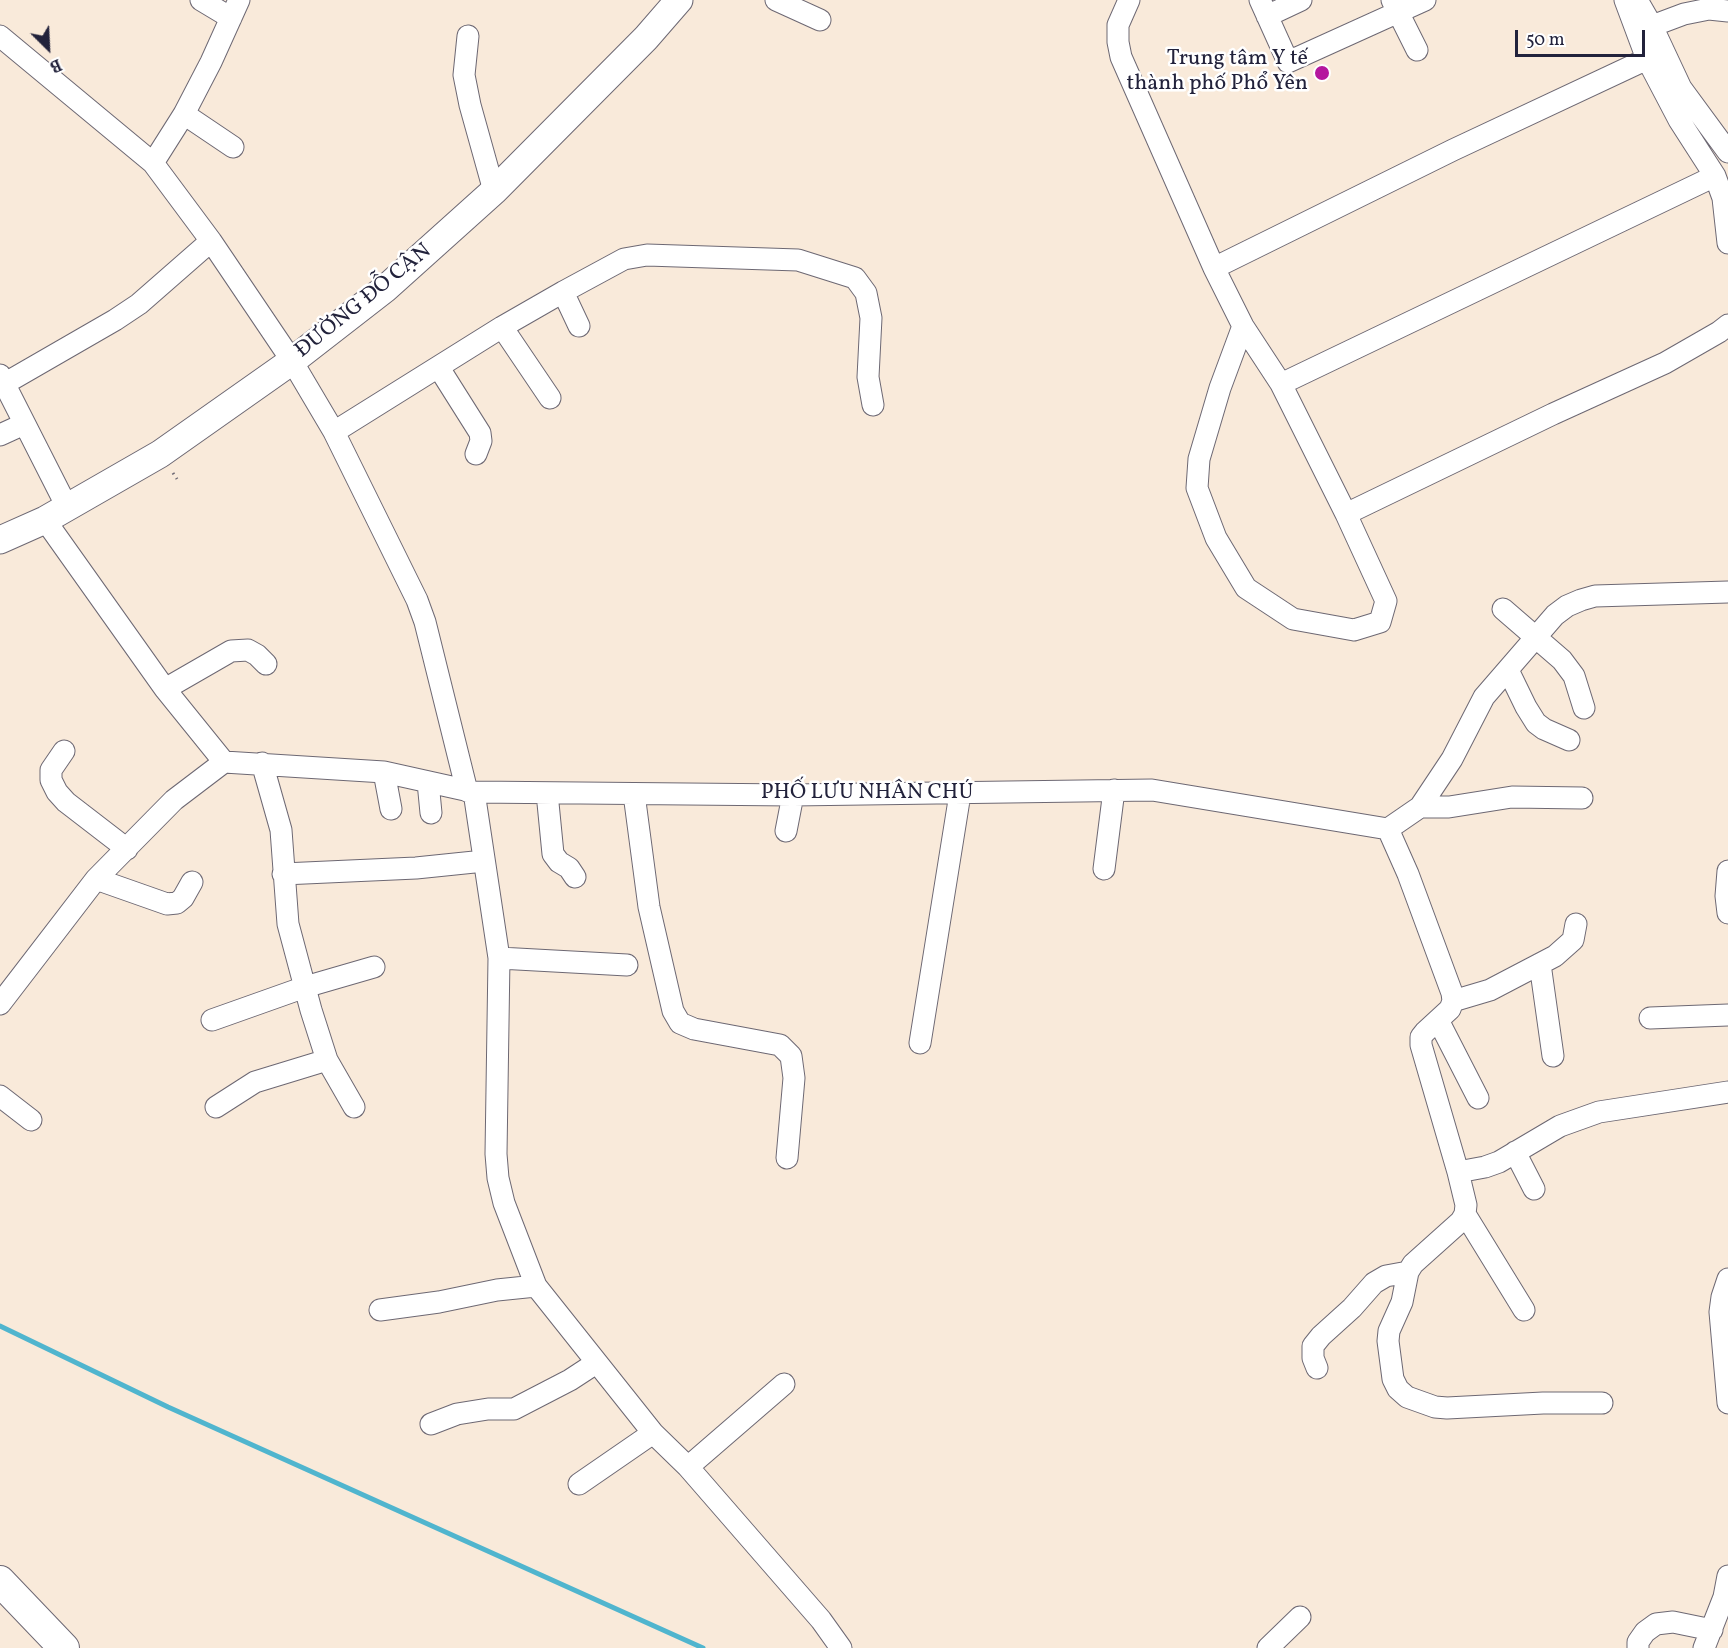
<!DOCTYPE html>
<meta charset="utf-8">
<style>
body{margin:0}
#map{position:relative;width:1728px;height:1648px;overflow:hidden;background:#f9eada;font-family:Vollkorn,serif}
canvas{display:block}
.north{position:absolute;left:18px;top:18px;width:60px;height:60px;-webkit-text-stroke:4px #fff;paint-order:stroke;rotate:156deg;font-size:16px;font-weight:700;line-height:24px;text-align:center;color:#22223b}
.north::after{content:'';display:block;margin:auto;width:21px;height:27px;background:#22223b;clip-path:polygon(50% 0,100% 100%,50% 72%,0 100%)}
.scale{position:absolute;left:1515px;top:30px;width:130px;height:27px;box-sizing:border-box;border:3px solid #22223b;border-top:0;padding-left:8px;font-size:18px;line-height:21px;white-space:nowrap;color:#22223b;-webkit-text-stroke:4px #fff;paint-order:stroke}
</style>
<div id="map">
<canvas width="1728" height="1648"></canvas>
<div class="north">B</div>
<div class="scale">50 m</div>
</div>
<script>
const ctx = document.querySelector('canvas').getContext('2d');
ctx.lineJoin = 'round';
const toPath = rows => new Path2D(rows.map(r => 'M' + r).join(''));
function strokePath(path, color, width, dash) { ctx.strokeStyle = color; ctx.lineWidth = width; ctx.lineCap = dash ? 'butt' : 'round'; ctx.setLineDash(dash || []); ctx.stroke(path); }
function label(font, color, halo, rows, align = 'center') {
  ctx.font = font + ' Vollkorn,serif'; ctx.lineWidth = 5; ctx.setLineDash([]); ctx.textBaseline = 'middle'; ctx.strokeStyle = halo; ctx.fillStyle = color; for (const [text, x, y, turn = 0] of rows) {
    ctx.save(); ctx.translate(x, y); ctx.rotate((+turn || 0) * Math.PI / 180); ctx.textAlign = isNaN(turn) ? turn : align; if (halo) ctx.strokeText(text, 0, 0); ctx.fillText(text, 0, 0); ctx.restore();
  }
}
strokePath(toPath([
 [0,1326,168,1407,703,1648]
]), '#50b5ce', 5);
const minor = toPath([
 [201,0,231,18],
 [776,0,820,20],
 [1129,0,1118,25,1118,42,1121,57,1214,268,1243,326,1281,384,1346,514,1386,601,1380,622,1354,630,1293,619,1246,588,1216,538,1197,488,1199,459,1220,388,1243,326],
 [1260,0,1288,62,1425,0],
 [1392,0,1417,50],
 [1625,0,1647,59,1679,120,1715,176,1723,198,1728,243],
 [1637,0,1652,26,1681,88,1728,152],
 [1267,16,1301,0],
 [1652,26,1684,14,1709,9,1728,11],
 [0,36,153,163,211,241,292,361,334,432,417,600,425,622,467,791],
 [468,36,464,75,470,105,494,191],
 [184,114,233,147],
 [153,163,184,114,211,62,239,0],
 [1214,268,1453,150,1647,59],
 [563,292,579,326],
 [502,327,550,398],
 [439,368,480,433,481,441,476,454],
 [0,375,67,507],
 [4,384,115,320,139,304,211,241],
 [1281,384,1715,176],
 [334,432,502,327,563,292,624,259,647,255,798,260,855,278,866,293,871,318,868,377,873,405],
 [0,435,24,424],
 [1346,514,1553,414,1665,363,1719,332,1728,325],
 [45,520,165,689,224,762],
 [1503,609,1562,660,1574,676,1584,708],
 [1508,670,1526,707,1536,723,1544,729,1569,740],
 [165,689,231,651,248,650,257,655,266,664],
 [64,751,51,770,51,780,57,792,66,802,127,849],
 [262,763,281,830,288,924,311,1010,327,1060,354,1107],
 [384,772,391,809],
 [428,782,431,813],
 [474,792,499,958,496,1154,498,1178,504,1203,536,1286,653,1433,688,1467,821,1620,841,1648],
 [547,793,553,854,559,862,569,868,575,877],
 [634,794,649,907,673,1011,680,1023,694,1029,780,1045,791,1056,794,1078,787,1158],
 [1420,807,1449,807,1512,797,1582,798],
 [1388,829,1408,874,1452,993,1453,1001,1450,1009,1425,1032,1421,1037,1421,1045,1458,1172,1466,1205,1465,1214,1461,1221,1413,1264,1408,1272,1402,1302,1389,1331,1388,1341,1393,1379,1398,1389,1407,1397,1435,1407,1447,1408,1543,1403,1602,1403],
 [786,831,793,795],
 [1104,869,1114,790],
 [1728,871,1726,896,1728,913],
 [283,874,416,868,484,861],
 [96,879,167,904,177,903,183,898,192,882],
 [499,958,627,965],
 [1540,964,1553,1056],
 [1453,1001,1490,990,1555,956,1573,940,1576,924],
 [0,1004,96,879,174,800,224,762,384,772,474,792,793,795,1152,790,1388,829,1420,807,1452,759,1484,697,1555,615,1567,606,1581,600,1595,596,1728,592],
 [1650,1018,1728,1015],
 [212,1020,305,987,374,967],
 [1438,1020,1478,1098],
 [920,1043,960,794],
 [0,1096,31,1120],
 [216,1107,255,1082,327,1060],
 [1515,1152,1534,1189],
 [1458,1172,1485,1167,1499,1162,1560,1126,1599,1112,1728,1092],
 [1465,1214,1524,1310],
 [1728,1279,1722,1297,1720,1312,1728,1403],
 [380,1310,439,1302,497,1290,536,1286],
 [1317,1368,1313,1358,1313,1346,1321,1336,1352,1308,1374,1283,1386,1276,1408,1272],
 [431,1424,457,1414,488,1409,514,1409,570,1380,596,1363],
 [688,1467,784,1384],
 [579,1484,653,1433],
 [1268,1648,1300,1617],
 [1638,1648,1638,1642,1645,1632,1656,1624,1673,1622,1712,1630],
 [1704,1648,1724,1597,1728,1576]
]);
const major = toPath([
 [0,540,45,520,160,454,292,361,386,288,494,191,646,38,679,0]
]);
const highway = toPath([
 [0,1581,64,1648]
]);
strokePath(minor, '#6d6873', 23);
strokePath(major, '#6d6873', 29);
strokePath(highway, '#6d6873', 32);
strokePath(toPath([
 [173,473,177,479]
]), '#6d6873', 3, [1.5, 4.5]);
strokePath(minor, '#fff', 21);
strokePath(major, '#fff', 27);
strokePath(highway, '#fff', 30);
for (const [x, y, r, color] of [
 [1322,73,8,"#b5179e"]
]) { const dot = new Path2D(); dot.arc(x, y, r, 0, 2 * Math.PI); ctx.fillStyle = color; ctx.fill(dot); strokePath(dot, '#fff', 2); }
label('22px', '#22223b', '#fff', [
 ["Trung tâm Y tế",1308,60],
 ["thành phố Phổ Yên",1308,85]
], 'right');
label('22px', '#22223b', '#fff', [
 ["ĐƯỜNG ĐỖ CẬN",364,302,-39],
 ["PHỐ LƯU NHÂN CHÚ",867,794]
]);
</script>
